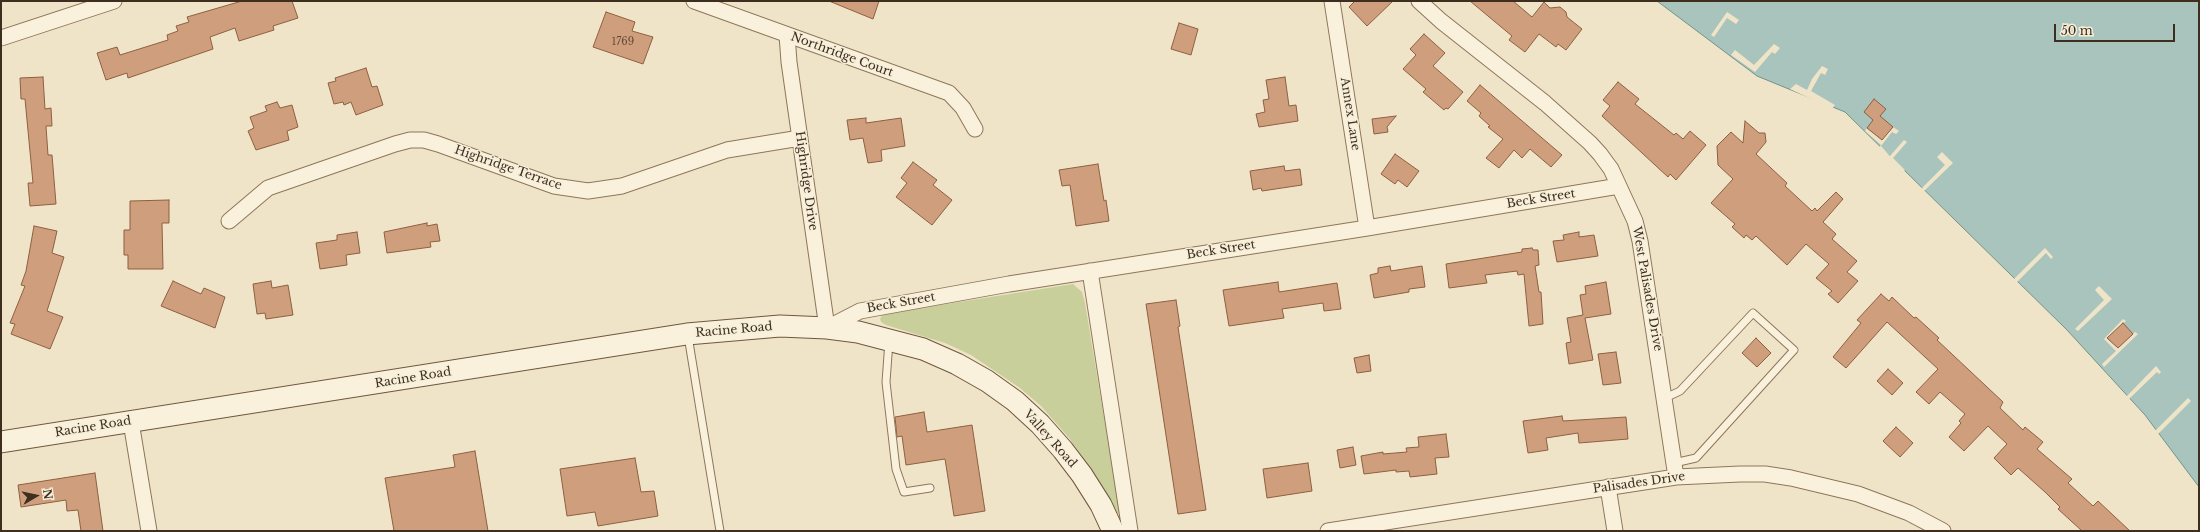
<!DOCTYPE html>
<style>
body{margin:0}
#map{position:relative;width:2200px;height:532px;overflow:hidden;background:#f0e4c8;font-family:"Libre Baskerville",serif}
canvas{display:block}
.frame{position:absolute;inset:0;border:2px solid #3d2e20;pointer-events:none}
.north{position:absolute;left:16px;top:476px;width:40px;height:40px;-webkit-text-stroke:3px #f7eed8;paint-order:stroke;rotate:81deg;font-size:11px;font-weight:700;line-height:16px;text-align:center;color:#3d2e20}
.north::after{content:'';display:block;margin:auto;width:14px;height:18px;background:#3d2e20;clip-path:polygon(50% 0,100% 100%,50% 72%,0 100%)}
.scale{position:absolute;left:2054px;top:24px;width:121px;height:18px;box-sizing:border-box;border:2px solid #3d2e20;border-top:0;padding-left:5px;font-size:12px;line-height:14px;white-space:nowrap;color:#3d2e20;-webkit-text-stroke:3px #f7eed8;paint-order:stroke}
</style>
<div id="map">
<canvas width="2200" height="532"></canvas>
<div class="frame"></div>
<div class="north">N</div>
<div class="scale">50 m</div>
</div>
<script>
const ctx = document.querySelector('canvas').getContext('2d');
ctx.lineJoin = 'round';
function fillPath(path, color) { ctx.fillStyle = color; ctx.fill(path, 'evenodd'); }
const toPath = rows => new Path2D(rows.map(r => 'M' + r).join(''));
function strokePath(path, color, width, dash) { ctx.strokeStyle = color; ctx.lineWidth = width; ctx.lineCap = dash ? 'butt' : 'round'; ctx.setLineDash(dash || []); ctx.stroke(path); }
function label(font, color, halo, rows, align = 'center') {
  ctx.font = font + ' "Libre Baskerville",serif'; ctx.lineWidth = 3; ctx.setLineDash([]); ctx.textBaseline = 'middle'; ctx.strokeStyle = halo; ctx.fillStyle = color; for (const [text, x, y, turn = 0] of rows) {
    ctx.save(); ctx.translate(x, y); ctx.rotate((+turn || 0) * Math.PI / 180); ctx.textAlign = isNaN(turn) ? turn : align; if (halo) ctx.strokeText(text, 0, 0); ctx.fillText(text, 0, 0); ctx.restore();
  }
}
fillPath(toPath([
 [1073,284,1082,292,1085,303,1115,484,1121,514,1117,513,1095,474,1069,438,1041,406,1020,388,971,355,945,343,886,325,881,322,880,319,882,315,889,313]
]), '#c9cf9b');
const water = toPath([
 [1657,1,2199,1,2199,487,2145,415,2067,330,1845,112,1757,76,1657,1]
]);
fillPath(water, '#a9c4bc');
strokePath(water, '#6f938a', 1);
fillPath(toPath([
 [1727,12,1739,20,1736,24,1727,18,1714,37,1711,35],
 [1774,44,1780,48,1775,54,1772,52,1755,72,1731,55,1735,50,1754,65],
 [1822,66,1828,69,1825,75,1821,73,1811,91,1835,105,1832,109,1790,89,1796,84,1807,90,1812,79],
 [1893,127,1899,131,1896,134,1892,132,1881,146,1890,156,1904,140,1907,142,1893,158,1905,170,1902,173,1878,149,1881,145,1865,131,1867,128,1882,140],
 [1942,152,1953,163,1924,191,1922,188,1945,165,1937,157],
 [2045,248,2053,257,2051,259,2046,253,2016,283,2013,280],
 [2099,286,2112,299,2078,331,2075,329,2104,300,2095,290],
 [2123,319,2126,321,2107,338,2118,348,2135,332,2138,334,2104,367,2102,364,2116,351,2104,339],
 [2156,366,2161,372,2159,374,2157,372,2128,400,2126,397],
 [2188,398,2191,401,2157,435,2155,431]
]), '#f0e4c8');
const building = toPath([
 [242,1,292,1,298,18,273,26,274,30,239,41,235,28,210,37,213,49,128,78,127,73,106,80,97,53,117,47,120,55,168,40,167,35,178,31,176,26,189,22,187,17,242,1],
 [829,1,879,1,873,19,829,1],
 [1355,1,1393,1,1367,26,1349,7,1355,1],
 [1470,1,1513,1,1532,17,1544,2,1550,8,1560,7,1566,12,1567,17,1582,29,1566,50,1558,44,1556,47,1539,34,1525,52,1509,40,1512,36,1470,1],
 [606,12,635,22,632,31,653,37,643,64,593,47,606,12],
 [1179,23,1198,29,1191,55,1171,49,1179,23],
 [1424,34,1445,53,1433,66,1463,92,1448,109,1446,108,1444,110,1423,92,1426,89,1403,69,1416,55,1410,49,1424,34],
 [366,68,372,87,377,86,383,105,356,115,351,102,344,105,343,102,334,104,328,83,336,81,335,78,366,68],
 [43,77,45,109,51,108,52,126,46,126,48,155,52,155,56,204,30,206,28,183,33,183,25,99,21,99,20,78,43,77],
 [1285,77,1289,106,1296,105,1298,121,1259,127,1256,114,1265,112,1263,100,1269,99,1266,80,1285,77],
 [1618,82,1639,99,1635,104,1674,135,1676,133,1683,139,1690,131,1706,145,1676,180,1670,174,1668,177,1602,116,1610,106,1603,100,1618,82],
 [1480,85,1562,155,1551,167,1530,149,1522,158,1514,150,1499,168,1486,158,1503,139,1488,127,1490,126,1479,116,1481,113,1467,101,1480,85],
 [1874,99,1886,109,1880,116,1893,127,1882,140,1867,128,1873,120,1864,112,1874,99],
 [277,102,280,108,292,105,298,127,287,131,289,140,256,150,248,131,254,128,250,117,267,111,265,106,277,102],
 [1396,116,1387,127,1388,132,1374,134,1372,119,1396,116],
 [866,118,866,123,901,118,905,146,881,150,882,161,868,163,863,138,850,140,847,120,866,118],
 [1745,121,1759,133,1765,133,1766,142,1756,154,1787,183,1785,186,1812,211,1815,208,1817,211,1836,192,1843,199,1823,222,1836,234,1832,239,1857,261,1847,272,1858,281,1838,303,1828,294,1832,291,1816,278,1829,264,1806,244,1787,265,1756,236,1752,240,1746,235,1744,238,1732,227,1735,224,1711,203,1733,179,1718,165,1717,146,1731,132,1743,143,1745,121],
 [1395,154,1419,171,1407,187,1398,180,1395,184,1381,174,1395,154],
 [913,162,937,180,933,185,952,200,932,225,896,197,907,183,901,178,913,162],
 [1098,164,1104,201,1106,200,1109,221,1076,226,1070,185,1062,186,1059,170,1098,164],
 [1284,166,1285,171,1300,169,1302,185,1262,191,1261,188,1253,190,1250,171,1284,166],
 [169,200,169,223,162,223,163,269,128,269,128,255,124,255,124,230,130,230,130,201,169,200],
 [427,223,427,226,437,224,440,241,430,242,431,247,387,253,384,232,427,223],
 [34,226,57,231,52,253,64,257,47,311,63,317,50,349,11,334,15,324,10,323,25,286,21,285,26,271,34,226],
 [357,232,360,253,346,255,347,265,320,269,316,243,337,240,337,235,357,232],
 [1579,232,1579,237,1594,235,1598,256,1557,262,1553,241,1564,240,1563,235,1579,232],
 [1532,248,1533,250,1538,250,1539,265,1535,266,1539,292,1541,292,1543,324,1529,326,1524,274,1518,275,1517,271,1485,275,1487,283,1449,288,1446,264,1522,252,1522,249,1532,248],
 [1390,266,1391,271,1422,266,1425,287,1409,289,1409,292,1374,298,1370,275,1378,273,1378,268,1390,266],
 [173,281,201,294,204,288,225,297,215,328,161,306,173,281],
 [271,281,272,288,288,285,293,315,266,319,265,313,257,314,253,284,271,281],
 [1278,282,1279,292,1337,283,1341,309,1324,311,1323,303,1282,309,1284,318,1229,326,1223,290,1278,282],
 [1606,282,1611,314,1585,318,1593,360,1569,364,1566,343,1571,342,1567,318,1583,315,1580,295,1586,294,1585,286,1606,282],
 [1881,294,1889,301,1892,297,1914,318,1916,317,1939,338,1937,340,2003,402,2000,408,2023,430,2025,427,2043,442,2037,449,2072,479,2068,483,2093,506,2098,501,2130,531,2082,531,2058,509,2060,507,2045,492,2018,468,2011,475,1994,458,2007,444,1988,426,1964,451,1949,437,1961,423,1959,421,1965,414,1940,392,1929,404,1916,392,1938,369,1887,322,1846,368,1833,357,1861,323,1857,320,1881,294],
 [1176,300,1180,326,1178,327,1206,510,1178,514,1146,304,1176,300],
 [2123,323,2133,334,2118,348,2107,338,2123,323],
 [1756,338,1771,353,1757,367,1742,353,1756,338],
 [1616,352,1621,383,1603,385,1598,354,1616,352],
 [1369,355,1371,371,1357,373,1354,358,1369,355],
 [1888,369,1903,383,1892,395,1877,381,1888,369],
 [924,412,927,432,972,425,985,511,954,516,945,459,906,465,902,436,897,437,895,417,924,412],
 [1562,416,1563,421,1626,417,1628,439,1579,443,1578,433,1546,438,1548,450,1528,453,1523,421,1562,416],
 [1896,427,1913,443,1900,457,1883,441,1896,427],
 [1446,434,1449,457,1435,458,1437,474,1410,477,1409,471,1396,472,1396,470,1364,474,1361,456,1383,452,1383,454,1407,452,1406,448,1419,447,1418,437,1446,434],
 [1353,447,1356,465,1340,468,1337,450,1353,447],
 [475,451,488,531,394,531,385,478,455,467,453,455,475,451],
 [635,458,641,492,654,491,658,516,598,526,595,512,567,516,560,469,635,458],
 [1308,463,1312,491,1267,498,1263,469,1308,463],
 [95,473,103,531,81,531,78,510,67,511,66,500,21,507,18,485,95,473]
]);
fillPath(building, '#cf9f7d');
strokePath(building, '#8d5f41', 1);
const service = toPath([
 [688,336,720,531],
 [889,341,886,382,896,469,904,492,930,488],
 [1665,398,1680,391,1753,313,1794,350,1696,458,1674,463]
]);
const minor = toPath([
 [694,1,949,93,963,108,975,129],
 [1332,1,1367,228],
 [1419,1,1441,21,1545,103,1590,143,1600,154,1611,169,1635,221,1640,241,1676,477],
 [787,35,789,62,827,328,860,311,1009,284,1367,228,1619,186],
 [1,38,114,1],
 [229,221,268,188,395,144,410,140,424,140,438,144,554,186,588,191,622,186,727,150,800,138],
 [1090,271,1130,531],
 [131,422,149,531],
 [1608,487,1615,531],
 [1328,531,1676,477,1740,474,1765,474,1791,478,1858,494,1909,513,1943,531]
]);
const secondary = toPath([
 [1,442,687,334,780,326,827,328,858,332,923,349,957,364,987,381,1015,401,1040,424,1063,450,1082,475,1101,505,1113,531]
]);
strokePath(service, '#8d765c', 9);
strokePath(minor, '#8d765c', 17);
strokePath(secondary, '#6f573f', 23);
strokePath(service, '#faf1dc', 7);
strokePath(minor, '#faf1dc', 15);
strokePath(secondary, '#faf1dc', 21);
label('10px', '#624a37', null, [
 ["1769",623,42]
]);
label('12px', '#3d2e20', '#f7eed8', [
 ["Northridge Court",842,55,20],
 ["Annex Lane",1350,114,81],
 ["Highridge Terrace",508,168,19],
 ["Highridge Drive",806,181,82],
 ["Beck Street",1541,199,-9],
 ["Beck Street",1221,250,-9],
 ["West Palisades Drive",1647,289,80],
 ["Beck Street",901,303,-10],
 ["Racine Road",734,330,-5],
 ["Racine Road",413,378,-9],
 ["Racine Road",93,427,-9],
 ["Valley Road",1050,439,48],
 ["Palisades Drive",1639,483,-8]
]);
</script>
